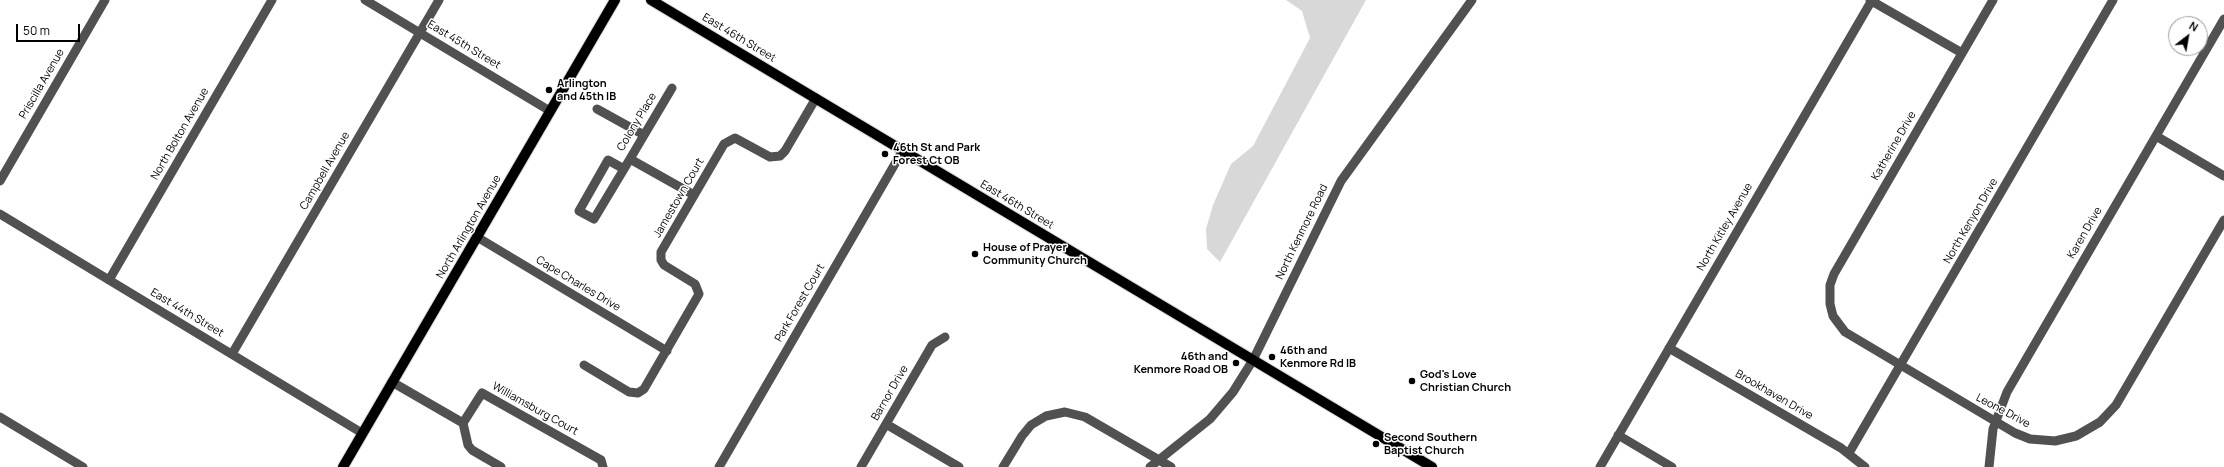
<!DOCTYPE html>
<style>
body{margin:0}
#map{position:relative;width:2224px;height:467px;overflow:hidden;background:#fff;font-family:Manrope,sans-serif}
canvas{display:block}
.north{position:absolute;left:2168px;top:16px;width:40px;height:40px;box-sizing:border-box;background:#fff;border:1px solid #999;border-radius:50%;rotate:31deg;font-size:11px;font-weight:700;line-height:16px;text-align:center;color:#000}
.north::after{content:'';display:block;margin:auto;width:14px;height:18px;background:#000;clip-path:polygon(50% 0,100% 100%,50% 72%,0 100%)}
.scale{position:absolute;left:16px;top:24px;width:64px;height:18px;box-sizing:border-box;border:2px solid #000;border-top:0;padding-left:5px;font-size:12px;line-height:14px;white-space:nowrap;color:#000;-webkit-text-stroke:3px #fff;paint-order:stroke}
</style>
<div id="map">
<canvas width="2224" height="467"></canvas>
<div class="north">N</div>
<div class="scale">50 m</div>
</div>
<script>
const ctx = document.querySelector('canvas').getContext('2d');
ctx.lineJoin = 'round';
function fillPath(path, color) { ctx.fillStyle = color; ctx.fill(path, 'evenodd'); }
const toPath = rows => new Path2D(rows.map(r => 'M' + r).join(''));
function strokePath(path, color, width, dash) { ctx.strokeStyle = color; ctx.lineWidth = width; ctx.lineCap = dash ? 'butt' : 'round'; ctx.setLineDash(dash || []); ctx.stroke(path); }
function label(font, color, halo, rows, align = 'center') {
  ctx.font = font + ' Manrope,sans-serif'; ctx.lineWidth = 3; ctx.setLineDash([]); ctx.textBaseline = 'middle'; ctx.strokeStyle = halo; ctx.fillStyle = color; for (const [text, x, y, turn = 0] of rows) {
    ctx.save(); ctx.translate(x, y); ctx.rotate((+turn || 0) * Math.PI / 180); ctx.textAlign = isNaN(turn) ? turn : align; if (halo) ctx.strokeText(text, 0, 0); ctx.fillText(text, 0, 0); ctx.restore();
  }
}
fillPath(toPath([
 [1286,0,1366,0,1220,262,1207,249,1206,229,1213,205,1231,164,1253,146,1310,38,1302,11]
]), '#d8d8d8');
const major = toPath([
 [651,0,1432,467],
 [343,467,615,0]
]);
strokePath(major, '#dbdbdb', 12);
strokePath(toPath([
 [365,0,550,111],
 [1870,0,1962,53],
 [1993,0,1834,274,1830,285,1830,304,1833,316,1845,332,2015,433,2030,439,2043,440,2055,441,2076,436,2100,422,2116,405,2224,220],
 [597,109,644,135],
 [2156,136,2224,176],
 [630,159,694,195],
 [624,169,608,160,579,211,594,219,624,169,672,88],
 [0,181,105,0],
 [0,214,362,433],
 [477,237,667,351],
 [109,280,272,0],
 [1669,348,1841,448,1865,467],
 [232,354,439,0],
 [584,365,629,392,638,393,644,389,699,294,695,284,664,265,661,260,661,252,724,144,735,138,770,157,780,156,785,151,816,98],
 [392,382,463,423],
 [0,417,83,467],
 [886,424,959,467],
 [1618,435,1672,467],
 [1849,453,2113,0],
 [501,467,472,450,468,445,463,423,482,393,601,460,603,467],
 [719,467,903,150],
 [861,467,932,345,945,337],
 [1003,467,1022,436,1031,425,1046,416,1065,412,1085,417,1171,467],
 [1150,467,1210,419,1233,392,1253,360,1341,181,1472,0],
 [1600,467,1872,0],
 [1989,467,1993,429,2007,392,2224,19]
]), '#515151', 9);
strokePath(major, '#000', 10);
for (const [x, y, r, color] of [
 [549,90,4,"#000"],
 [885,154,4,"#000"],
 [975,254,4,"#000"],
 [1272,357,4,"#000"],
 [1236,363,4,"#000"],
 [1412,381,4,"#000"],
 [1376,444,4,"#000"]
]) { const dot = new Path2D(); dot.arc(x, y, r, 0, 2 * Math.PI); ctx.fillStyle = color; ctx.fill(dot); strokePath(dot, '#fff', 1.5); }
label('11px', '#000', '#fff', [
 ["East 46th Street",739,38,31],
 ["East 45th Street",464,45,31],
 ["Priscilla Avenue",42,84,-60],
 ["Colony Place",637,122,-59],
 ["North Bolton Avenue",180,134,-60],
 ["Katherine Drive",1894,146,-60],
 ["Campbell Avenue",325,171,-60],
 ["Jamestown Court",679,198,-60],
 ["East 46th Street",1017,205,31],
 ["North Kenyon Drive",1971,221,-60],
 ["North Arlington Avenue",469,227,-60],
 ["North Kitley Avenue",1725,227,-60],
 ["North Kenmore Road",1302,232,-64],
 ["Karen Drive",2085,233,-60],
 ["Cape Charles Drive",578,284,31],
 ["Park Forest Court",800,303,-60],
 ["East 44th Street",187,313,31],
 ["Barnor Drive",890,393,-60],
 ["Brookhaven Drive",1774,395,30],
 ["Williamsburg Court",535,409,29],
 ["Leone Drive",2003,411,28]
]);
label('bold 11px', '#000', '#fff', [
 ["Arlington",557,84],
 ["and 45th IB",557,97],
 ["46th St and Park",893,148],
 ["Forest Ct OB",893,161],
 ["House of Prayer",983,248],
 ["Community Church",983,261],
 ["46th and",1280,351],
 ["Kenmore Rd IB",1280,364],
 ["46th and",1228,357,"right"],
 ["Kenmore Road OB",1228,370,"right"],
 ["God's Love",1420,375],
 ["Christian Church",1420,388],
 ["Second Southern",1384,438],
 ["Baptist Church",1384,451]
], 'left');
</script>
